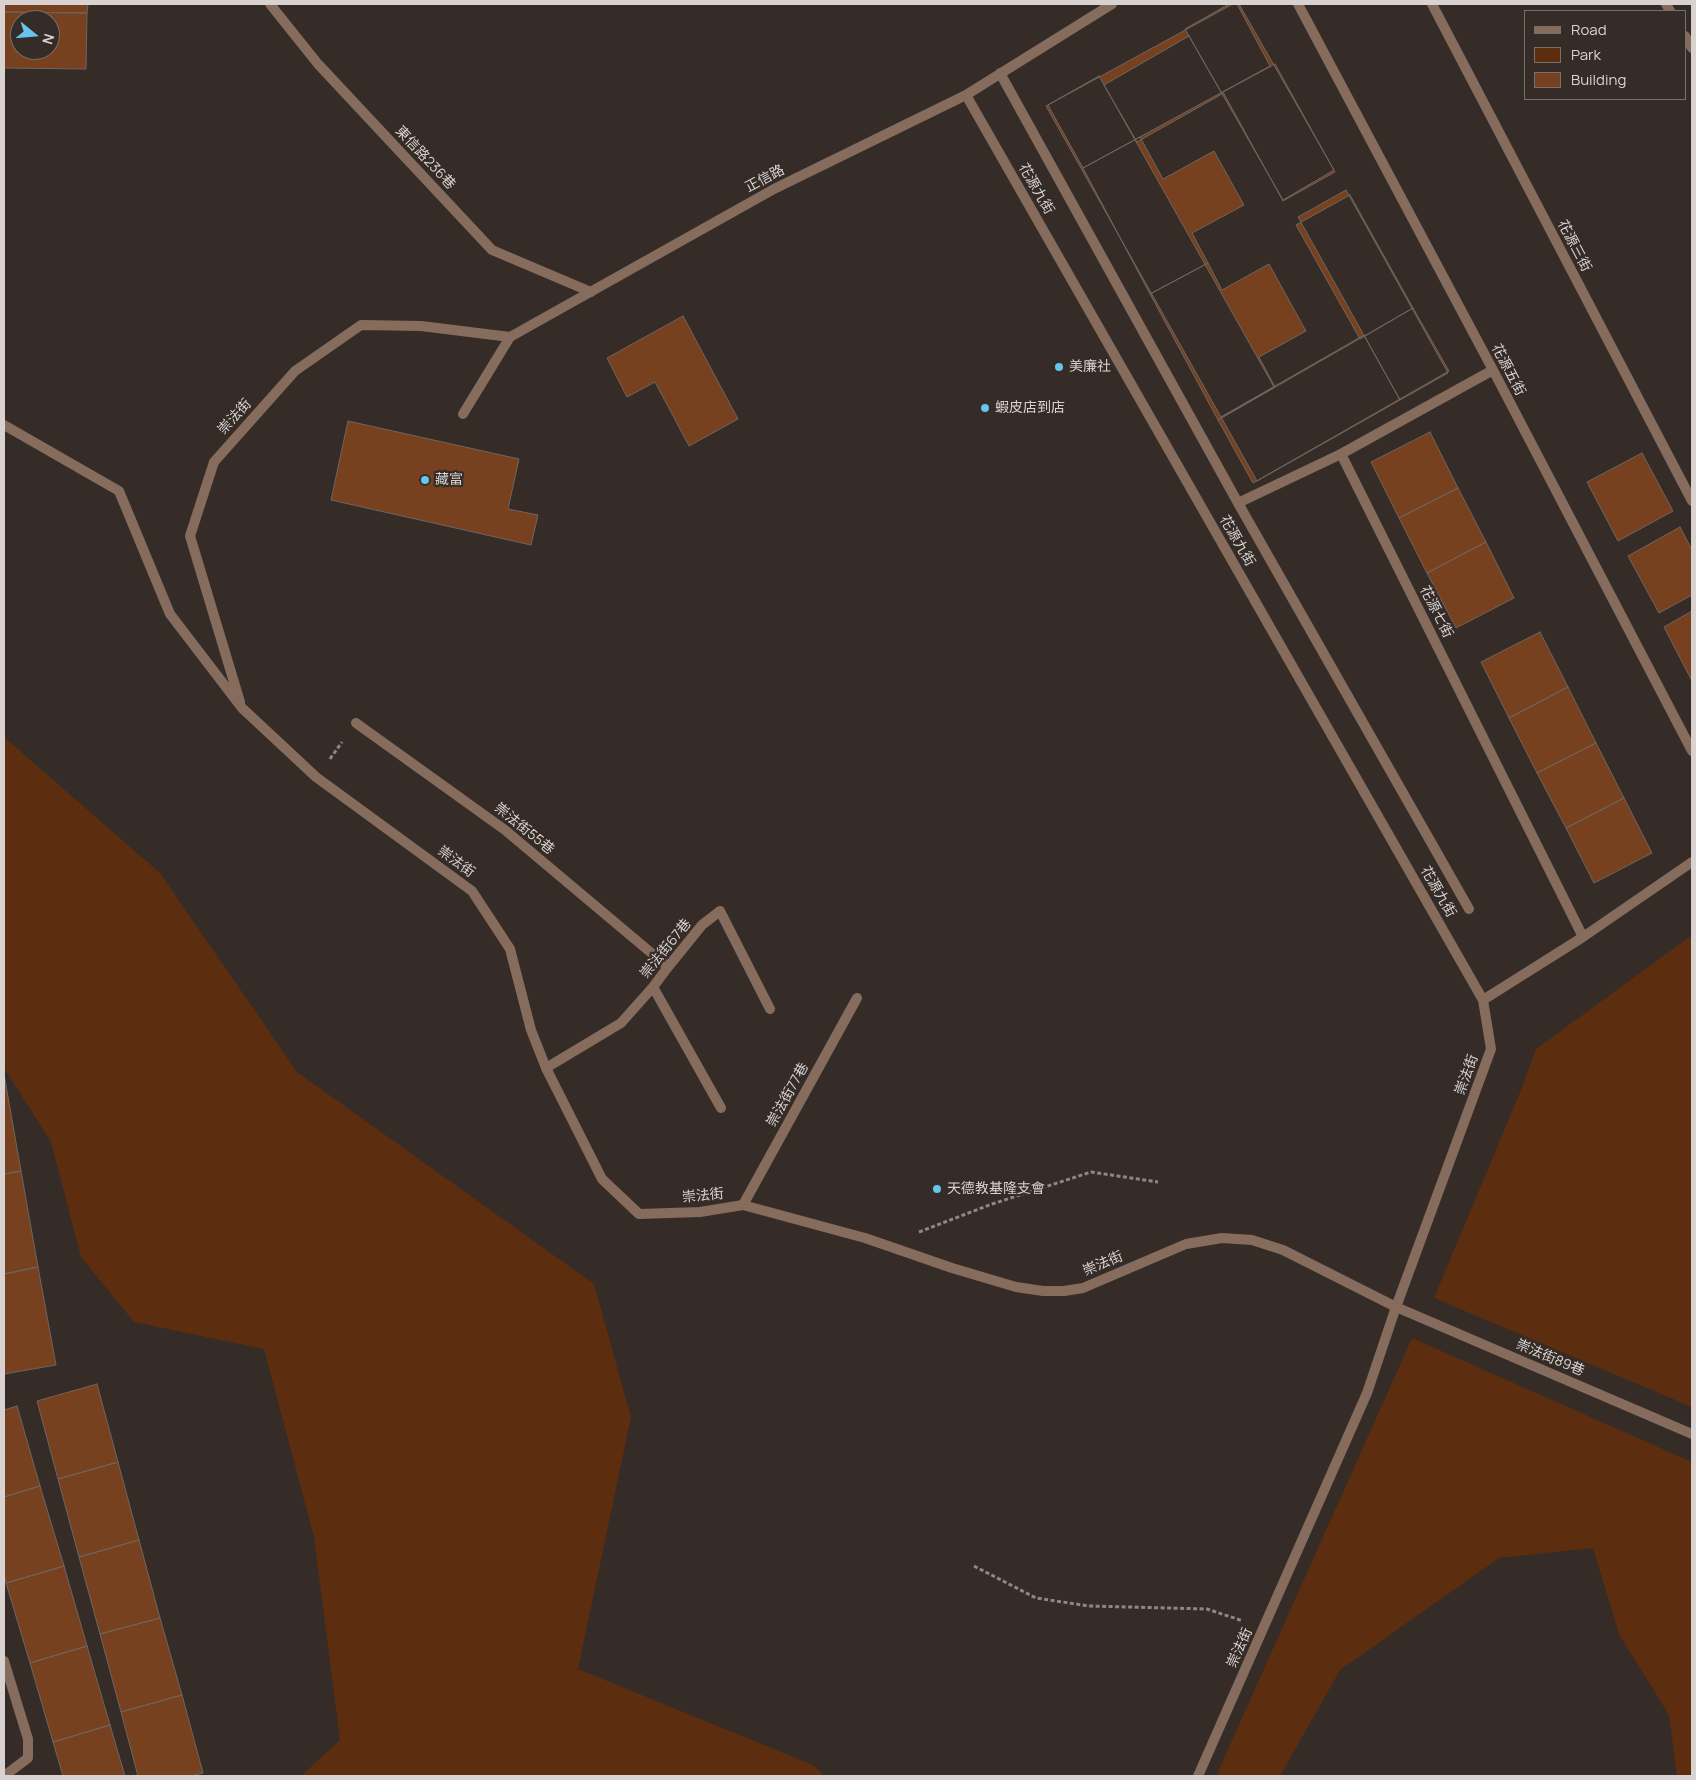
<!DOCTYPE html>
<meta charset="utf-8">
<style>
body{margin:0}
#map{position:relative;width:1696px;height:1780px;overflow:hidden;background:#352c28;font-family:Manrope,sans-serif}
canvas{display:block}
.frame{position:absolute;inset:0;border:5px solid #d8d3d0;pointer-events:none}
.legend{position:absolute;left:1524px;top:10px;width:162px;height:90px;box-sizing:border-box;background:#352c28;border:1px solid #766f6b;margin:0;padding:6px 9px;list-style:none;font-size:15px;color:#d8d3d0}
.legend li{display:flex;align-items:center;gap:10px;height:25px}
.legend b{width:25px;border:1px solid #766f6b}
.north{position:absolute;left:10px;top:10px;width:50px;height:50px;box-sizing:border-box;background:#352c28;border:1px solid #766f6b;border-radius:50%;rotate:107deg;font-size:14px;font-weight:700;line-height:20px;text-align:center;color:#d8d3d0}
.north::after{content:'';display:block;margin:auto;width:18px;height:22px;background:#66c4ef;clip-path:polygon(50% 0,100% 100%,50% 72%,0 100%)}
</style>
<div id="map">
<canvas width="1696" height="1780"></canvas>
<div class="frame"></div>
<ul class="legend">
<li><b style="height:6px;background:#866c5d"></b>Road</li>
<li><b style="height:14px;background:#5c2d0f"></b>Park</li>
<li><b style="height:14px;background:#774120"></b>Building</li>
</ul>
<div class="north">N</div>
</div>
<script>
const ctx = document.querySelector('canvas').getContext('2d');
ctx.lineJoin = 'round';
function fillPath(path, color) { ctx.fillStyle = color; ctx.fill(path, 'evenodd'); }
const toPath = rows => new Path2D(rows.map(r => 'M' + r).join(''));
function strokePath(path, color, width, dash) { ctx.strokeStyle = color; ctx.lineWidth = width; ctx.lineCap = dash ? 'butt' : 'round'; ctx.setLineDash(dash || []); ctx.stroke(path); }
function label(font, color, halo, rows, align = 'center') {
  ctx.font = font + ' Manrope,"Noto Sans TC",sans-serif'; ctx.lineWidth = 4.5; ctx.setLineDash([]); ctx.textBaseline = 'middle'; ctx.strokeStyle = halo; ctx.fillStyle = color; for (const [text, x, y, turn = 0] of rows) {
    ctx.save(); ctx.translate(x, y); ctx.rotate((+turn || 0) * Math.PI / 180); ctx.textAlign = isNaN(turn) ? turn : align; if (halo) ctx.strokeText(text, 0, 0); ctx.fillText(text, 0, 0); ctx.restore();
  }
}
fillPath(toPath([
 [4,737,160,873,297,1072,594,1284,631,1417,578,1669,813,1765,825,1776,301,1776,340,1740,314,1537,264,1349,134,1322,81,1257,51,1142,4,1068],
 [1692,935,1692,1407,1434,1298,1521,1090,1536,1049],
 [1412,1338,1692,1462,1692,1776,1677,1776,1669,1715,1619,1634,1593,1548,1499,1558,1340,1670,1280,1776,1216,1776]
]), '#5c2d0f');
const building = toPath([
 [4,4,88,4,87,13,4,12,4,4],
 [1229,4,1239,4,1334,170,1283,200,1185,29,1229,4],
 [1233,4,1237,4,1270,66,1083,168,1048,105,1233,4],
 [4,12,87,13,86,69,4,68,4,12],
 [20,20,50,20,50,50,20,50,20,20],
 [1189,36,1222,94,1137,142,1104,85,1189,36],
 [1275,64,1335,172,1283,201,1223,92,1275,64],
 [1099,76,1274,387,1221,417,1046,106,1099,76],
 [1140,137,1163,179,1214,151,1244,205,1192,233,1208,263,1150,294,1083,168,1140,137],
 [1346,190,1448,373,1400,400,1298,217,1346,190],
 [1350,195,1413,308,1360,339,1296,225,1350,195],
 [1208,263,1222,290,1269,264,1306,331,1259,357,1275,387,1218,420,1150,294,1208,263],
 [1413,308,1449,371,1253,483,1218,420,1413,308],
 [683,316,738,419,689,446,655,382,627,397,607,358,683,316],
 [1364,335,1400,400,1257,481,1221,417,1364,335],
 [348,421,519,459,508,509,538,515,531,545,331,500,348,421],
 [1430,432,1458,488,1399,518,1371,462,1430,432],
 [1642,453,1673,511,1618,541,1587,482,1642,453],
 [1458,488,1486,542,1427,573,1399,518,1458,488],
 [1680,527,1692,550,1692,595,1659,613,1628,556,1680,527],
 [1486,542,1514,598,1456,628,1427,573,1486,542],
 [1692,611,1692,681,1664,627,1692,611],
 [1540,632,1568,687,1509,718,1481,662,1540,632],
 [1568,687,1596,743,1537,773,1509,718,1568,687],
 [1596,743,1624,798,1566,828,1537,773,1596,743],
 [1624,798,1652,853,1594,883,1566,828,1624,798],
 [4,1074,21,1171,4,1174,4,1074],
 [21,1171,38,1267,4,1274,4,1174,21,1171],
 [38,1267,56,1365,4,1374,4,1274,38,1267],
 [97,1384,118,1462,58,1479,37,1401,97,1384],
 [17,1406,40,1486,4,1497,4,1410,17,1406],
 [118,1462,139,1540,79,1557,58,1479,118,1462],
 [40,1486,64,1566,6,1583,4,1574,4,1497,40,1486],
 [139,1540,160,1618,100,1634,79,1557,139,1540],
 [64,1566,87,1646,30,1663,6,1583,64,1566],
 [160,1618,182,1695,121,1712,100,1634,160,1618],
 [87,1646,110,1725,53,1742,30,1663,87,1646],
 [182,1695,203,1773,191,1776,138,1776,121,1712,182,1695],
 [110,1725,125,1776,63,1776,53,1742,110,1725]
]);
fillPath(building, '#774120');
strokePath(building, '#6e6560', 1);
strokePath(toPath([
 [330,759,342,742],
 [919,1232,992,1204,1091,1172,1158,1182],
 [974,1566,1036,1598,1089,1606,1207,1609,1243,1621]
]), '#8e8784', 3, [4, 2.5]);
strokePath(toPath([
 [270,4,318,64,492,250,591,292],
 [1000,73,1238,503,1469,909],
 [1238,503,1341,454],
 [356,723,505,830,668,967],
 [653,987,721,1108],
 [546,1068,621,1023,653,987,668,967,702,925,720,911,770,1009],
 [743,1205,857,998],
 [4,1661,28,1739,28,1758,4,1776]
]), '#866c5d', 10);
strokePath(toPath([
 [1298,4,1493,370,1692,751],
 [1432,4,1692,501],
 [1666,4,1670,11],
 [1685,36,1692,48],
 [966,95,1483,1000,1491,1049,1396,1307,1367,1393,1198,1776],
 [1493,370,1341,454,1583,937],
 [463,414,510,337,774,189,966,95,1112,4],
 [4,425,119,491,170,614,242,708,316,777,472,891,510,949,531,1030,546,1068,602,1179,639,1214,700,1212,743,1205,865,1238,952,1268,1016,1287,1043,1291,1064,1291,1083,1288,1186,1244,1222,1238,1252,1240,1283,1250,1396,1307,1692,1434],
 [240,702,190,536,214,462,295,371,361,325,421,326,510,337],
 [1483,1000,1583,937,1692,862]
]), '#866c5d', 10);
for (const [x, y, r, color] of [
 [1059,367,5,"#66c4ef"],
 [985,408,5,"#66c4ef"],
 [425,480,5,"#66c4ef"],
 [937,1189,5,"#66c4ef"]
]) { const dot = new Path2D(); dot.arc(x, y, r, 0, 2 * Math.PI); ctx.fillStyle = color; ctx.fill(dot); strokePath(dot, '#352c28', 2); }
label('14px', '#d8d3d0', '#352c28', [
 ["東信路236巷",425,158,47],
 ["正信路",765,179,-28],
 ["花源九街",1036,189,60],
 ["花源三街",1574,246,62],
 ["花源五街",1508,370,62],
 ["崇法街",235,417,-48],
 ["花源九街",1237,541,60],
 ["花源七街",1436,612,63],
 ["崇法街55巷",524,829,39],
 ["崇法街",456,862,36],
 ["花源九街",1438,892,60],
 ["崇法街67巷",666,949,-51],
 ["崇法街",1467,1075,-70],
 ["崇法街77巷",788,1095,-61],
 ["崇法街",703,1196,-6],
 ["崇法街",1103,1264,-23],
 ["崇法街89巷",1550,1358,23],
 ["崇法街",1240,1648,-66]
]);
label('14px', '#d8d3d0', '#352c28', [
 ["美廉社",1069,367],
 ["蝦皮店到店",995,408],
 ["藏富",435,480],
 ["天德教基隆支會",947,1189]
], 'left');
</script>
